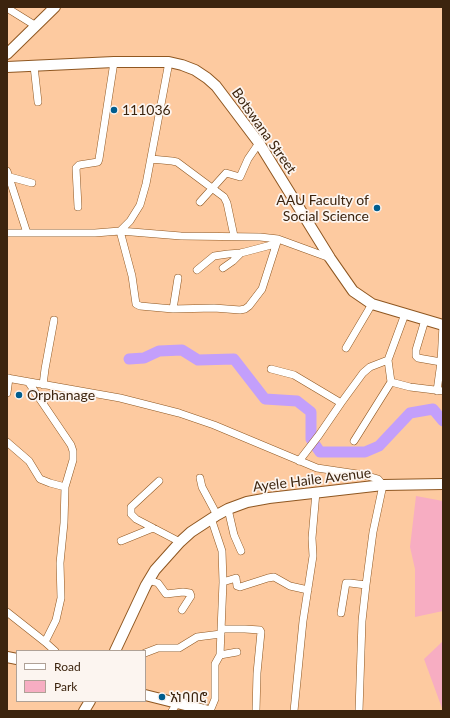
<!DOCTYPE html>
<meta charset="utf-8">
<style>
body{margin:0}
#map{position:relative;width:450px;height:718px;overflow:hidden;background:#fdcaa0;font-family:Lato,sans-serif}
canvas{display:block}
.frame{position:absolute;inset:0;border:8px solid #3c240e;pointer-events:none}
.legend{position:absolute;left:16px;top:650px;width:130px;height:52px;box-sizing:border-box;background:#fcf5f0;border:1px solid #afa196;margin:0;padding:5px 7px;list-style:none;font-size:12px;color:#3c240e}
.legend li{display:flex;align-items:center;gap:8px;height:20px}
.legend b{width:20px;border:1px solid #afa196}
</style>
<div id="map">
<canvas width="450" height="718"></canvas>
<div class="frame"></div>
<ul class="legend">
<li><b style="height:5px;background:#fff"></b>Road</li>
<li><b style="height:11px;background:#f7adc2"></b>Park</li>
</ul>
</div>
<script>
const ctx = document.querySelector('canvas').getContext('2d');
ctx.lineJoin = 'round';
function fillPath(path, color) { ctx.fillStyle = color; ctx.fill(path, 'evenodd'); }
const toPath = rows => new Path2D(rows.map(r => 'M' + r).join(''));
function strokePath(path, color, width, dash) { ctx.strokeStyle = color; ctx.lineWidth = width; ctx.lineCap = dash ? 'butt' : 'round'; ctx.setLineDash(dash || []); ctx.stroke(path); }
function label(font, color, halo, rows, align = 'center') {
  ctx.font = font + ' Lato,"Noto Sans Ethiopic",sans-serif'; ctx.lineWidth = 3.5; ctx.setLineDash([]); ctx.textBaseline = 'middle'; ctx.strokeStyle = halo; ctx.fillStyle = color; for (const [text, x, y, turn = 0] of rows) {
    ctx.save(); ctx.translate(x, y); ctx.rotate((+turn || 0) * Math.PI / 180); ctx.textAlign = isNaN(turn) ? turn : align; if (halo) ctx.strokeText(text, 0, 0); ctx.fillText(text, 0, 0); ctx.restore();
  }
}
fillPath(toPath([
 [416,496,443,501,443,611,415,617,415,569,410,547],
 [443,641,443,711,424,659]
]), '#f7adc2');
strokePath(toPath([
 [129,359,144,358,159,351,182,350,198,360,234,359,265,399,297,401,311,412,311,439,320,452,365,452,379,446,410,413,433,409,443,421]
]), '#c39ffb', 11);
const street = toPath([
 [7,8,36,26],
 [169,62,146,184,140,205,130,221,120,231,132,276,136,304,140,306,173,309,214,308,240,310,245,309,249,306,262,289,278,239],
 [34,66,38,102],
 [151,159,172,161,177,162,224,197,227,203,234,236],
 [7,171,27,233],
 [10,177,32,183],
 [200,202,226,173,240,177,248,159,259,143],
 [78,207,76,168,79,165,98,162,99,159,114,62],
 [7,233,95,233,120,231,181,236,260,237,278,239,330,258],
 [223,268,233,261,241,253],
 [197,270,214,256,228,254,241,253,275,244],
 [173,309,178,278],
 [425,320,416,350,416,356,418,358,441,362,443,325],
 [346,348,372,304],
 [271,369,294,375,341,403],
 [7,378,120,398,179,413,214,425,317,468,364,475,378,479,383,485,373,532,366,585,362,621,359,711],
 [391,382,410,387,443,391],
 [29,383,71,445,73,451,73,460,65,487,64,523,60,563,61,598,56,620,45,642,55,651],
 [43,385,45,369,54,320],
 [437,391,441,362],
 [7,393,9,378],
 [354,441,391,382,388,360,405,314],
 [7,442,29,461,40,479,50,483,65,487],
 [299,461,319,435,341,403,363,373,370,367,388,360],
 [200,478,202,487,217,515],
 [159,481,131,507,131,514,136,519,180,542],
 [228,509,234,535,241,551],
 [121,541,153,528],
 [148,580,158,583,166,594,183,592,190,593,191,596,182,610],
 [223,582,236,578,237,586,240,587,268,578,274,577,290,586,308,590],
 [7,612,45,642],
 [341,613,346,583,350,583,366,585],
 [221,629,245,629,260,630,261,632,257,673,256,711],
 [145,653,158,648,179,648,197,637,221,634],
 [220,655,237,652],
 [172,711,177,703],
 [210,711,215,699,215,664,220,655,223,582,222,551,211,518],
 [294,711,303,621,313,556,312,538,316,492]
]);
const secondary = toPath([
 [7,54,55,7],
 [7,67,114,62,169,62,182,65,195,70,207,78,216,86,259,143,330,258,353,291,372,304,443,325],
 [115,651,146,585,155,570,180,542,191,532,217,515,228,509,247,502,269,498,383,485,443,484],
 [7,657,17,659],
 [145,695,209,711],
 [84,711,90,701]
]);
strokePath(street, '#8f5721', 8);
strokePath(secondary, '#8f5721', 12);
strokePath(street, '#fff', 7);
strokePath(secondary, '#fff', 10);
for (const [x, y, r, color] of [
 [114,110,4,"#005d8e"],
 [377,208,4,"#005d8e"],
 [19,395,4,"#005d8e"],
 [162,697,4,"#005d8e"]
]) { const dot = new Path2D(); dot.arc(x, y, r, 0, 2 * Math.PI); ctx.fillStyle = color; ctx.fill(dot); strokePath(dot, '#fcf5f0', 1.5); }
label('14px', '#3c240e', '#fcf5f0', [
 ["111036",122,110],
 ["AAU Faculty of",369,200,"right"],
 ["Social Science",369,216,"right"],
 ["Orphanage",27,395],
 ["አነባበሮ",170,697]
], 'left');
label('14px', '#3c240e', '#fcf5f0', [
 ["Botswana Street",264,131,55],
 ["Ayele Haile Avenue",312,480,-7]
]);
</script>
